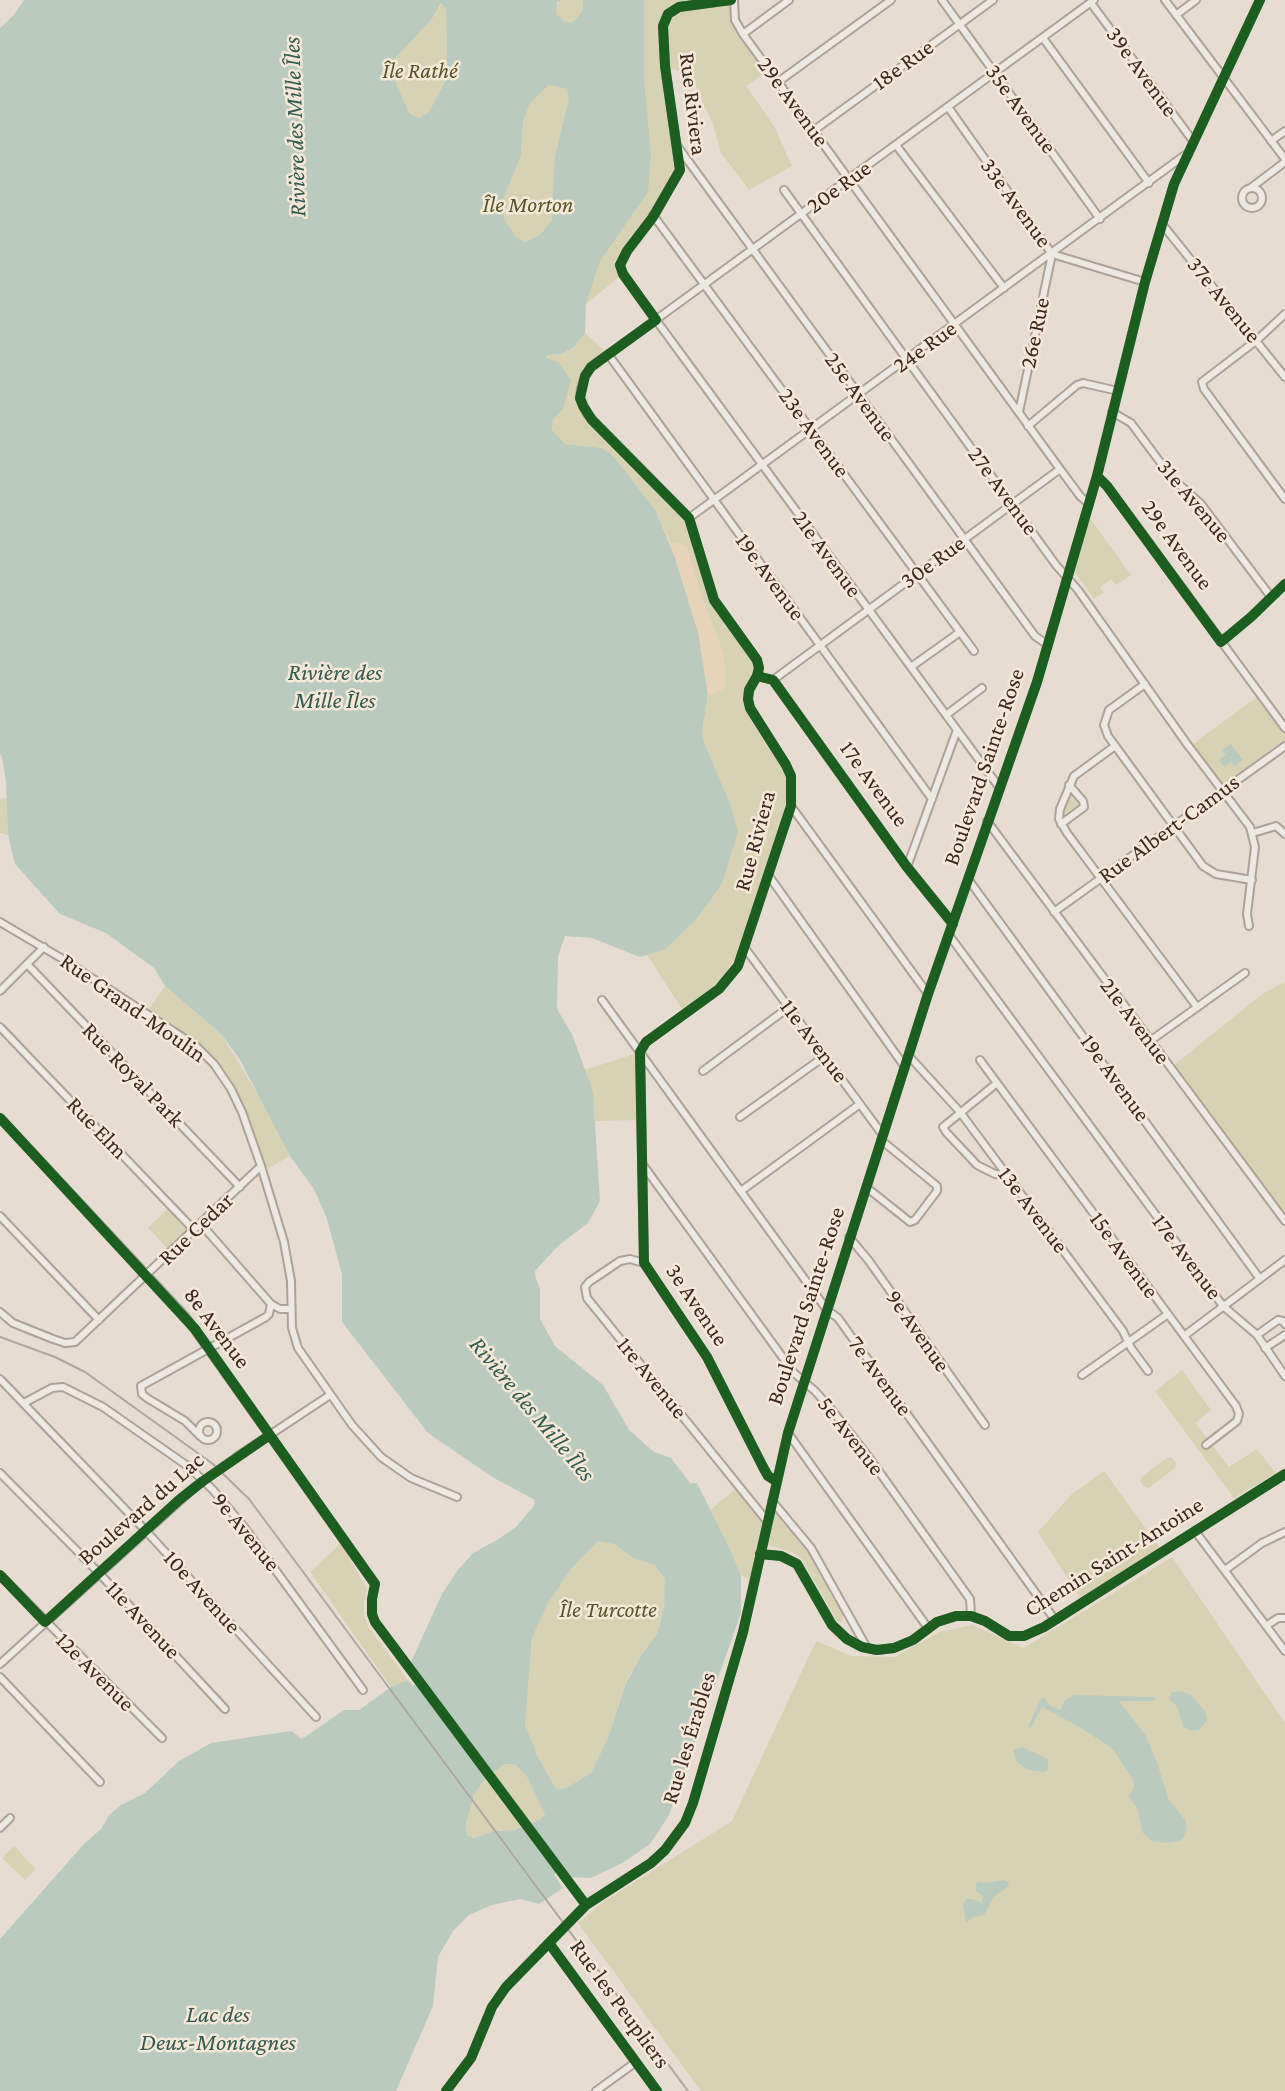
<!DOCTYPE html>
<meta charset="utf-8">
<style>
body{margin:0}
canvas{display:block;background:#e6dcd1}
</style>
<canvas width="1285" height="2091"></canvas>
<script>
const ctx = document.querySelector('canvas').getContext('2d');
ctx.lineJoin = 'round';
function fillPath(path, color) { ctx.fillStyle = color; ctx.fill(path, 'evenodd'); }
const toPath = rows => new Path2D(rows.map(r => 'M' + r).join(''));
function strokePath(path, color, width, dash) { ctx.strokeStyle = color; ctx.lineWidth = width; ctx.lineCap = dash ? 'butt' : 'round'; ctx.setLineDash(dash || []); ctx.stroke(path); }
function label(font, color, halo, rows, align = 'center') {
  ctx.font = font + ' "Crimson Pro",serif'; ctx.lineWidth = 5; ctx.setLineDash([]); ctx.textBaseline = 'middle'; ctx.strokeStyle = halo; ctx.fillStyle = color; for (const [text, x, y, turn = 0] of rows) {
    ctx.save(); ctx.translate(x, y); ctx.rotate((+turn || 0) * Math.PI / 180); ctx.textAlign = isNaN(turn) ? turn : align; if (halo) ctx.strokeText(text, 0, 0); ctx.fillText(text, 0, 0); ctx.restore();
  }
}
fillPath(toPath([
 [559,0,732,0,731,17,734,27,766,73,746,86,774,126,792,166,749,190,721,153,712,122,690,74,665,67,680,170,620,265,623,274,586,304,552,221,540,236,525,242,516,238,505,221,501,204,521,156,523,122,530,103,549,85,551,30],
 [442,3,446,9,447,61,445,82,429,113,419,119,410,114,388,66,432,19],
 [585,333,608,354,591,367,581,388,583,406,690,520,713,596,759,660,748,700,782,761,790,789,769,876,743,945,720,982,684,1012,647,955,666,949,695,921,717,891,722,883,738,832,731,806,704,742,702,732,708,695,688,599,670,543,656,511,612,454,601,448,565,444,552,431,553,420,563,409,547,355,561,354,574,347],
 [1087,514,1131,575,1116,585,1111,579,1100,587,1104,593,1094,599,1072,568],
 [1261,694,1285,731,1285,745,1224,790,1190,746],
 [1070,792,1073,793,1080,805,1063,815,1063,810],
 [7,798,8,835,0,833,0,799],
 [1285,982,1285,1221,1173,1066,1262,994],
 [165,986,222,1035,273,1120,290,1156,263,1171,231,1089,196,1046,146,1013],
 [640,1052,641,1120,595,1121,595,1111,585,1070],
 [170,1206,192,1230,169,1250,148,1228],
 [1182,1370,1211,1410,1195,1423,1229,1467,1257,1449,1276,1473,1234,1498,1155,1391],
 [1171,1457,1176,1463,1175,1468,1149,1488,1144,1487,1140,1481,1143,1476,1166,1458],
 [1104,1471,1160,1548,1081,1599,1038,1532,1072,1494],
 [739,1486,767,1521,753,1582,741,1575,730,1549,709,1511],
 [777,1513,810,1552,844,1610,842,1623,837,1621,802,1559,792,1552,768,1545,773,1514],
 [598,1541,614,1544,633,1558,655,1565,666,1579,664,1608,657,1634,642,1654,626,1682,608,1738,591,1773,566,1788,558,1789,555,1787,537,1755,525,1724,532,1638,548,1603,571,1569],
 [341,1543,367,1589,364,1603,364,1615,369,1628,408,1680,391,1687,310,1572],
 [1172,1557,1285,1723,1285,2091,701,2091,578,1923,603,1902,732,1821,816,1641,852,1656,895,1657,939,1632,972,1625,1024,1648],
 [505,1764,516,1765,527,1777,545,1813,541,1819,514,1830,495,1831,474,1838,467,1835,466,1824,474,1794,486,1779],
 [14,1846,36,1869,25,1880,2,1858]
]), '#d8d2b4');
fillPath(toPath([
 [670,543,678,543,687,546,702,598,724,654,725,686,721,691,708,695,698,632]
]), '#e7d3ba');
fillPath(toPath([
 [24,0,563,0,557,2,556,14,564,21,571,23,577,19,583,9,583,0,644,0,644,80,651,154,648,192,600,261,586,304,585,333,574,347,561,354,547,355,547,358,559,363,571,380,563,409,553,420,552,430,565,444,601,448,612,454,656,511,675,558,698,633,708,695,702,732,704,742,731,806,738,832,722,884,695,921,666,949,640,957,592,938,565,936,558,957,557,1009,572,1034,593,1092,600,1201,588,1223,558,1246,535,1271,536,1279,540,1288,540,1319,555,1346,603,1385,629,1430,654,1452,671,1458,690,1483,697,1483,730,1549,741,1575,741,1613,669,1815,650,1844,624,1862,591,1878,569,1877,562,1868,554,1875,563,1888,539,1904,520,1899,492,1905,469,1915,453,1931,438,1957,433,2006,396,2091,0,2091,0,1939,84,1844,102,1828,109,1815,121,1805,145,1793,179,1761,211,1743,291,1731,302,1739,344,1710,359,1710,391,1687,408,1680,413,1686,416,1684,423,1678,411,1662,442,1594,458,1570,473,1553,497,1540,516,1527,534,1506,535,1500,494,1478,428,1433,342,1322,342,1274,326,1216,314,1189,290,1156,240,1060,222,1035,165,986,154,968,106,933,60,914,15,864,8,835,6,782,2,757,0,754,0,28,13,16],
 [441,3,446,9,447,61,445,82,429,112,419,118,410,114,388,66,432,19],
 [549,85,567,89,569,99,555,156,552,220,540,235,525,242,516,237,505,221,501,204,521,156,523,122,530,103],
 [598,1541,614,1544,633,1558,655,1565,665,1579,664,1608,657,1634,642,1654,626,1683,608,1738,591,1773,566,1788,558,1789,555,1787,537,1755,525,1724,532,1638,548,1603,571,1569],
 [505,1764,516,1765,527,1777,545,1814,541,1819,514,1830,495,1831,474,1838,467,1835,466,1824,474,1794,486,1778],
 [1231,744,1243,760,1234,766,1231,762,1224,767,1219,760,1226,755,1222,750],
 [1180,1691,1191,1695,1205,1711,1207,1721,1199,1730,1191,1731,1183,1727,1178,1708,1169,1698,1172,1692],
 [1074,1695,1155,1697,1155,1700,1150,1701,1119,1701,1146,1736,1158,1765,1168,1798,1185,1820,1187,1827,1184,1837,1180,1841,1167,1843,1152,1841,1142,1832,1138,1810,1129,1797,1134,1787,1133,1780,1113,1749,1078,1726,1042,1707,1031,1728,1028,1727,1040,1700,1044,1698,1051,1706,1061,1710,1064,1701],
 [1022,1747,1048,1759,1048,1770,1044,1772,1028,1770,1017,1762,1013,1750],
 [1004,1880,1008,1882,1009,1886,994,1897,984,1915,973,1917,966,1923,963,1905,966,1899,972,1899,982,1903,983,1896,975,1890,977,1882,985,1883]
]), '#bbcabe');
const minor = toPath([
 [731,0,679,7,668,14,663,26,665,66,680,170,653,217,627,251,620,265,623,274,656,320,999,787],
 [734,0,735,20,743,34,1060,469,1080,496,1089,504],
 [942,0,1100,219],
 [1165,0,1285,159],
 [1091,3,1193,141],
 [1176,15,1196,0],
 [743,34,789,0],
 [1043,38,1149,183],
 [778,82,891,0],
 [948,107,1052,254,1145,282],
 [813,131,993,0],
 [1271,141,1285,131],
 [896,145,1004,288],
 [678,147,1035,636,1048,645],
 [1252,187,1285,162],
 '1242 198a10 10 0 1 1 20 0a10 10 0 1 1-20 0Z',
 [784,190,1056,565,1078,590,1187,744,1250,827,1255,847,1247,914,1249,926],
 [653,215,974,651],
 [1162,224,1285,377],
 [1285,314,1257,340,1202,382,1204,389,1285,499],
 [608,354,932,799],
 [1019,412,1052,254],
 [1112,412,1131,423,1172,478,1201,504,1271,597],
 [1028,426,1077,385,1083,383,1118,391],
 [1097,476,1107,486,1285,728],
 [689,518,1185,155],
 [1221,642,1251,617,1285,584],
 [911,667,960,632],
 [757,676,773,680,907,867,953,924],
 [773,680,1060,469],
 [1145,684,1109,710,1104,725,1108,736,1203,866,1216,874,1252,880],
 [946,715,982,688],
 [1115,746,1074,776,1060,809,1059,819,1067,833,1197,1007],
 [791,806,928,994],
 [987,821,1285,1221],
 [1061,824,1084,807,1083,801,1069,785],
 [1253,833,1276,826,1285,834],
 [907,867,957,730],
 [769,876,905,1067],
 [968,879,1260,1279],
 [1054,912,1285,746],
 [0,922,61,958,196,1046,214,1064,231,1089,242,1112,261,1166,284,1242,291,1281,292,1328,298,1348,352,1425,381,1457,411,1478,457,1497],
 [949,935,1223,1306,1257,1335,1285,1376],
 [745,948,882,1134],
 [27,964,240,1187],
 [0,991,44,947],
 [602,1000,827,1310,838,1318,1055,1620],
 [0,1027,194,1230],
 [1150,1041,1245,973],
 [909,1056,960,1112,1123,1331,1131,1348,1148,1371],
 [980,1060,1236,1406,1239,1414,1237,1421,1206,1445],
 [703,1071,789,1007],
 [997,1083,943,1127,946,1132,977,1165,995,1174,1006,1175],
 [740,1117,825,1056],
 [0,1118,185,1316,375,1584],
 [643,1165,794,1373,815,1391,832,1410,868,1456,970,1599,971,1616],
 [866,1187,910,1222,915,1220,937,1191,937,1186,881,1140],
 [741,1191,860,1104],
 [0,1216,99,1320],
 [201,1224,271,1304,280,1309,290,1309],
 [849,1237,869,1261,985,1425],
 [644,1263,630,1259,620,1261,589,1282,585,1287,587,1298,767,1521],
 [0,1312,13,1323,53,1339,65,1343,75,1342,261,1166],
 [1257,1335,1278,1320,1283,1321,1285,1324],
 [1184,1336,1285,1260],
 [1265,1348,1285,1335],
 [1082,1375,1168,1314],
 [0,1379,146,1531,316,1717],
 [24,1403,52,1388,63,1387,103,1407,189,1467,213,1490,244,1527,363,1690],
 '199 1431a9 9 0 1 1 18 0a9 9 0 1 1-18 0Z',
 [788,1433,928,1628],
 [201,1437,185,1421,147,1398,142,1394,141,1386,266,1317,269,1314,271,1304],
 [238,1456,330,1395],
 [0,1473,99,1573,225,1709],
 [776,1481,768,1476,763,1467,707,1357,644,1263,640,1052,646,1042,719,989,738,966,791,806,791,776,786,765,750,708,748,699,749,690,757,676,759,668,757,660,714,600,689,518,588,415,580,398,581,388,585,376,591,367,1094,0],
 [772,1501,811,1548,867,1648],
 [1195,1531,1285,1651],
 [760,1554,781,1556,797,1564,832,1625,847,1639,862,1647,877,1650,894,1648,913,1640,937,1622,956,1616,971,1616,985,1621,1009,1636,1024,1636,1044,1627,1285,1474],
 [1225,1570,1262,1543,1285,1532],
 [0,1575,162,1738],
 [1266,1626,1278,1618,1285,1618],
 [0,1664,195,1487],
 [0,1677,100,1782],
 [0,1828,10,1818],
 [549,1943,657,2091],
 [446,2091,471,2058,492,2007,506,1987,586,1905,651,1863,665,1850,685,1823,693,1803,743,1632,788,1433,928,994,1037,682,1097,476,1145,282,1174,184,1260,0],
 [596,2091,636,2062]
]);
strokePath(minor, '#aca299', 10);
strokePath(minor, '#eee8e2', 6);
strokePath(toPath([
 [0,1337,55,1357,85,1372,213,1464,249,1499,688,2091]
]), '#ada7a2', 2);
const minorBridge = toPath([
 [195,1487,238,1456]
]);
strokePath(minorBridge, '#aca299', 10, []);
strokePath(minorBridge, '#eee8e2', 6);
strokePath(toPath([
 [731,0,679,7,668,14,663,26,665,66,680,170,653,217,627,251,620,265,623,274,656,320,591,367,585,376,580,398,583,406,592,420,689,518,714,600,757,660,759,668,757,676,749,690,748,699,750,708,786,765,791,776,791,806,738,966,719,989,646,1042,640,1052,644,1263,707,1357,763,1467,768,1476,776,1481],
 [1097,476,1107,486,1221,642,1251,617,1285,584],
 [757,676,773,680,907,867,953,924],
 [0,1118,195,1329,375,1584,372,1599,372,1614,375,1622,586,1905],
 [760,1554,781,1556,797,1564,832,1625,847,1639,862,1647,877,1650,894,1648,913,1640,937,1622,956,1616,971,1616,985,1621,1009,1636,1024,1636,1044,1627,1285,1474],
 [0,1575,45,1622,179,1500,203,1481,270,1435],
 [549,1943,657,2091],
 [446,2091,471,2058,492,2007,506,1987,586,1905,651,1863,665,1850,685,1823,693,1803,743,1632,788,1433,928,994,1037,682,1097,476,1145,282,1174,184,1260,0]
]), '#1b5e20', 10);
label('23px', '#3b2921', '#f5e8d8', [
 ["18e Rue",903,65,-36],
 ["39e Avenue",1142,72,54],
 ["29e Avenue",793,102,54],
 ["Rue Riviera",693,104,83],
 ["35e Avenue",1021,109,54],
 ["20e Rue",839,187,-36],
 ["33e Avenue",1016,203,54],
 ["37e Avenue",1224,300,51],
 ["26e Rue",1035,333,-78],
 ["24e Rue",925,347,-36],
 ["25e Avenue",860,397,54],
 ["23e Avenue",814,433,54],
 ["27e Avenue",1003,491,54],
 ["31e Avenue",1194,501,50],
 ["29e Avenue",1177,545,54],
 ["21e Avenue",827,554,54],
 ["30e Rue",933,562,-36],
 ["19e Avenue",770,577,54],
 ["Boulevard Sainte-Rose",984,767,-71],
 ["17e Avenue",874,784,54],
 ["Rue Albert-Camus",1169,829,-36],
 ["Rue Riviera",755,841,-75],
 ["Rue Grand-Moulin",133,1008,35],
 ["21e Avenue",1135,1021,53],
 ["11e Avenue",814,1041,53],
 ["Rue Royal Park",133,1075,46],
 ["19e Avenue",1115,1078,54],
 ["Rue Elm",97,1128,46],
 ["13e Avenue",1033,1210,53],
 ["Rue Cedar",196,1229,-44],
 ["15e Avenue",1124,1255,54],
 ["17e Avenue",1187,1257,53],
 ["3e Avenue",697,1305,56],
 ["Boulevard Sainte-Rose",806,1306,-72],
 ["8e Avenue",217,1328,53],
 ["9e Avenue",918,1331,55],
 ["7e Avenue",880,1376,54],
 ["1re Avenue",652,1378,51],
 ["5e Avenue",851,1436,52],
 ["Boulevard du Lac",141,1509,-41],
 ["9e Avenue",246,1532,51],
 ["Chemin Saint-Antoine",1114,1557,-32],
 ["10e Avenue",202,1592,48],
 ["11e Avenue",143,1620,47],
 ["12e Avenue",95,1672,45],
 ["Rue les Érables",689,1738,-73],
 ["Rue les Peupliers",620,2004,54]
]);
label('italic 23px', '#535628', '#f5e8d8', [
 ["Île Rathé",420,71],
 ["Île Morton",528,205],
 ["Île Turcotte",608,1610]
]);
label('italic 24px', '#315a50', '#f5e8d8', [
 ["Rivière des Mille Îles",295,127,-92],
 ["Rivière des",335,673],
 ["Mille Îles",335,701],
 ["Rivière des Mille Îles",532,1409,50],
 ["Lac des",218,2015],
 ["Deux-Montagnes",218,2043]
]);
</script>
